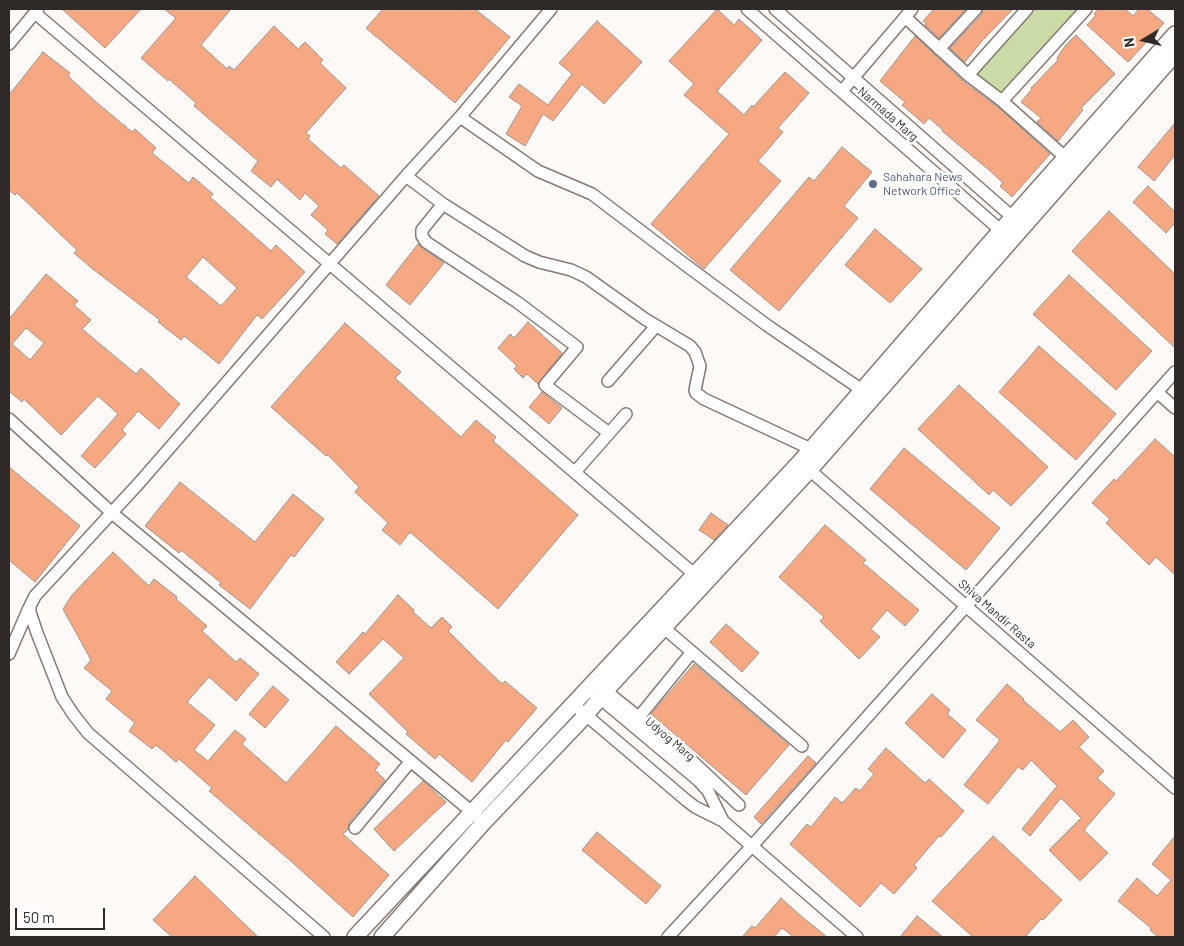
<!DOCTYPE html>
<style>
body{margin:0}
#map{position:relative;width:1184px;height:946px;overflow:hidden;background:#fdfaf8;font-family:Barlow,sans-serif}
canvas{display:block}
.frame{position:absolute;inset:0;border:10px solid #2f2a27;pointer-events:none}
.north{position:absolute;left:1119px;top:15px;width:50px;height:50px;-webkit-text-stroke:4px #fff;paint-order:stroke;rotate:261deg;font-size:14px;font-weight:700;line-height:20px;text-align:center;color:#2f2a27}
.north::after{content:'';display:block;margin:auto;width:18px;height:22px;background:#2f2a27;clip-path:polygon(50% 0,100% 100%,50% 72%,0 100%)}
.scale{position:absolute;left:15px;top:908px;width:90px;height:22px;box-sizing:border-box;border:2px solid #2f2a27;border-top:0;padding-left:6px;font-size:15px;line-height:18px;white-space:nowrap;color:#2f2a27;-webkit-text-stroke:4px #fff;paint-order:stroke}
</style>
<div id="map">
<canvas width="1184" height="946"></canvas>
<div class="frame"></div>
<div class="north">N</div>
<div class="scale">50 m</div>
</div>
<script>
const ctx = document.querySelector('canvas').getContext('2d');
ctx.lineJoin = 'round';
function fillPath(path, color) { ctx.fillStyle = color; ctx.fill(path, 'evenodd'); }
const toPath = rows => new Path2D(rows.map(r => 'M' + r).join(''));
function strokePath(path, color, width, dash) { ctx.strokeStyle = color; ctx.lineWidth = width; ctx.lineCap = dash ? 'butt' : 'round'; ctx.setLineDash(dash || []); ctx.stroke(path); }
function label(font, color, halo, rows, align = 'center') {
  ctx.font = font + ' Barlow,sans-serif'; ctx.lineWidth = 5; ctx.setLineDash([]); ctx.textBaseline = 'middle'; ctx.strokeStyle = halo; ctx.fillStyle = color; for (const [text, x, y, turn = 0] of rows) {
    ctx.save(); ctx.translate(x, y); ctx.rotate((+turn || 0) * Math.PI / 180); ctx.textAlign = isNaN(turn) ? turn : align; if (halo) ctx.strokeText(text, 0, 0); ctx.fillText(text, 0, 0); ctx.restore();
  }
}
fillPath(toPath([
 [1033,9,1080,9,1003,98,976,74]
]), '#cadba7');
const building = toPath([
 [62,9,141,9,105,48,62,9],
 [164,9,231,9,201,45,227,69,229,66,234,70,274,26,298,49,305,42,323,60,320,63,346,88,306,133,310,136,308,139,341,168,344,165,379,196,337,244,325,234,328,230,311,215,319,206,305,193,300,200,277,179,271,187,251,171,258,161,194,106,196,103,169,79,168,81,141,58,176,18,164,9],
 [383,9,475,9,510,37,455,103,366,28,383,9],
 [717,9,734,25,739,19,762,40,717,91,744,115,752,105,753,107,785,72,809,93,778,128,783,132,758,161,781,181,704,269,651,224,729,134,684,95,694,84,669,61,717,9],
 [934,9,966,9,939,38,925,25,926,23,923,21,934,9],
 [983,9,1013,9,982,41,965,62,950,48,982,14,983,9],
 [1098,9,1125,9,1133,16,1139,9,1147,9,1164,23,1128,62,1087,25,1096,15,1094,14,1098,9],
 [597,21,642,62,604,104,582,84,553,121,543,114,525,146,506,134,522,106,509,97,519,84,548,105,572,74,559,63,597,21],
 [1076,35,1115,74,1081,108,1083,110,1058,141,1037,122,1041,118,1021,102,1032,89,1031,88,1058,60,1057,58,1065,46,1076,35],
 [915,36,963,81,999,108,1050,154,1012,197,1000,186,1003,183,989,170,942,131,943,130,929,118,924,124,902,105,905,102,880,81,915,36],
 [43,52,70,73,68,76,95,101,132,132,135,129,156,148,152,153,189,183,193,177,213,194,210,197,271,251,276,245,305,272,262,319,257,315,219,364,184,336,181,340,158,322,160,320,94,270,74,253,77,250,17,193,15,195,9,190,9,95,43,52],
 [203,257,237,288,221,306,186,277,203,257],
 [1175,123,1175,155,1154,181,1138,167,1175,123],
 [842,147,872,172,844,206,858,218,779,311,730,270,809,177,814,181,842,147],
 [1148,186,1175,212,1175,223,1166,233,1133,202,1148,186],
 [1109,211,1175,274,1175,348,1072,251,1109,211],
 [875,229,922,269,890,303,845,265,875,229],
 [418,244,422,248,444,263,410,305,386,285,418,244],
 [46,274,78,301,74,305,91,320,82,329,136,374,141,368,180,404,159,429,138,411,122,430,126,434,95,468,81,456,118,414,98,396,61,435,24,399,22,402,9,391,9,319,46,274],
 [26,328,44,343,30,360,12,344,26,328],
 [1069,275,1152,351,1116,390,1033,314,1069,275],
 [528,322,562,353,538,384,527,374,523,378,514,369,517,366,498,348,510,334,514,338,528,322],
 [345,323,401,372,395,378,461,437,476,420,496,437,493,441,578,515,498,609,410,532,400,545,382,530,388,523,355,492,359,487,328,455,326,456,271,407,345,323],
 [1039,346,1116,414,1076,460,999,392,1039,346],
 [959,385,1048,467,1011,506,993,490,989,495,918,429,959,385],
 [542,392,562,408,549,424,529,407,542,392],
 [1155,439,1175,457,1175,575,1156,557,1149,565,1106,523,1110,519,1092,503,1114,479,1116,481,1155,439],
 [904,448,1000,528,966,570,870,489,904,448],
 [9,467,80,526,35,582,9,560,9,467],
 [180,482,255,542,293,494,324,519,294,557,291,555,250,609,219,585,221,583,181,550,179,553,145,526,180,482],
 [711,513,728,525,714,540,699,530,711,513],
 [825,525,866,560,863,563,919,610,905,626,887,610,871,629,880,637,859,659,820,621,824,617,779,577,825,525],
 [113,552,149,586,154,579,177,597,176,599,207,626,202,631,236,662,240,658,259,674,236,701,209,677,187,702,215,725,194,750,208,761,235,730,246,739,242,744,286,783,336,726,380,764,375,770,385,780,349,823,348,829,343,834,389,875,353,917,293,863,209,791,212,788,179,759,176,762,156,745,152,749,129,731,135,723,106,699,112,691,84,668,91,660,63,609,72,595,113,552],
 [398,595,414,610,413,612,431,628,442,617,452,627,448,631,474,657,502,684,505,681,537,708,508,742,506,740,472,782,439,754,435,759,406,734,408,732,369,694,404,658,383,639,349,674,336,662,363,632,365,634,398,595],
 [726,624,759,653,742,672,710,642,726,624],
 [694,664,789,745,746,795,651,714,694,664],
 [1007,684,1024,699,1023,700,1060,732,1073,720,1089,737,1079,747,1104,771,1097,778,1115,794,1084,830,1108,853,1080,881,1049,850,1081,818,1061,798,1030,836,1022,829,1057,786,1031,760,1023,770,1018,767,988,804,964,785,1000,740,976,720,1007,684],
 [273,686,289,700,265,728,249,714,273,686],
 [932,694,950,710,947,714,966,730,943,758,905,723,932,694],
 [886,748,925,783,929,779,964,811,941,837,939,836,914,865,917,868,894,894,881,883,860,907,790,844,807,824,811,827,835,797,842,803,856,788,860,791,874,774,868,769,886,748],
 [808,756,816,763,761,824,754,817,808,756],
 [423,781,446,802,394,851,374,829,423,781],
 [597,832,661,886,646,904,582,850,597,832],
 [993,836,1062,900,1043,920,1041,919,1025,937,973,937,932,901,993,836],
 [1175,836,1175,937,1158,937,1150,930,1151,928,1118,901,1137,878,1157,896,1171,880,1152,864,1175,836],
 [195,876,258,937,172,937,153,920,195,876],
 [781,898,801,916,827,937,794,937,782,928,774,937,742,937,752,926,755,928,781,898],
 [917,916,943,937,900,937,917,916]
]);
fillPath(building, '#f6a882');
strokePath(building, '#a3958e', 1);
const minor = toPath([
 [747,9,1006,235],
 [775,9,1018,222],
 [35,13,700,579],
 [905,17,968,75,1002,101,1066,158],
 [9,44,38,9],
 [939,49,976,9],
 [968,75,1027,9],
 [842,91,912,9],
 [1002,101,1086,9],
 [460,117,538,171,592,194,683,263,768,326,862,390],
 [406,176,443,204,525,256,539,262,571,270,586,277,645,319,690,346,695,352,700,366,695,390,696,393,704,399,811,449],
 [443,204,422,230,422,236,426,242,517,302,577,347,545,385,609,433],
 [608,381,656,326],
 [1157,392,1175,408],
 [9,419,112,513,484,822],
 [805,466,1175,788],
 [575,472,626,414],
 [664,628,802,746],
 [9,654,29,608],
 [606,691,689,758,739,805],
 [595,694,699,781,708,791,723,821],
 [573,704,686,800,695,807,723,821,857,937],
 [639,717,692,652],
 [355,828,411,761],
 [324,937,88,733,73,714,62,697,37,633,30,612,30,606,35,596,140,482,406,176,460,117,551,9],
 [668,937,752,846,1175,372]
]);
const major = toPath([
 [355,937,800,462,988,245,1175,34],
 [382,937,484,822,585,716,611,685,807,473,1175,54]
]);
strokePath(minor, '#877972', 14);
strokePath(major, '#877972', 18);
strokePath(minor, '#fff', 11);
strokePath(major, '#fff', 15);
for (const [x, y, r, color] of [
 [873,184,5,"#5c6f8a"]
]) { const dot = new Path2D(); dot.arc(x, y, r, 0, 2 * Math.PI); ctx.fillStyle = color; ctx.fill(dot); strokePath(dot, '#fff', 2); }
label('12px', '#2f2a27', '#fff', [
 ["Narmada Marg",888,114,41],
 ["Shiva Mandir Rasta",997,614,41],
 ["Udyog Marg",670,739,40]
]);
label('12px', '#4e5e75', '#fff', [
 ["Sahahara News",883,177],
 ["Network Office",883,191]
], 'left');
</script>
